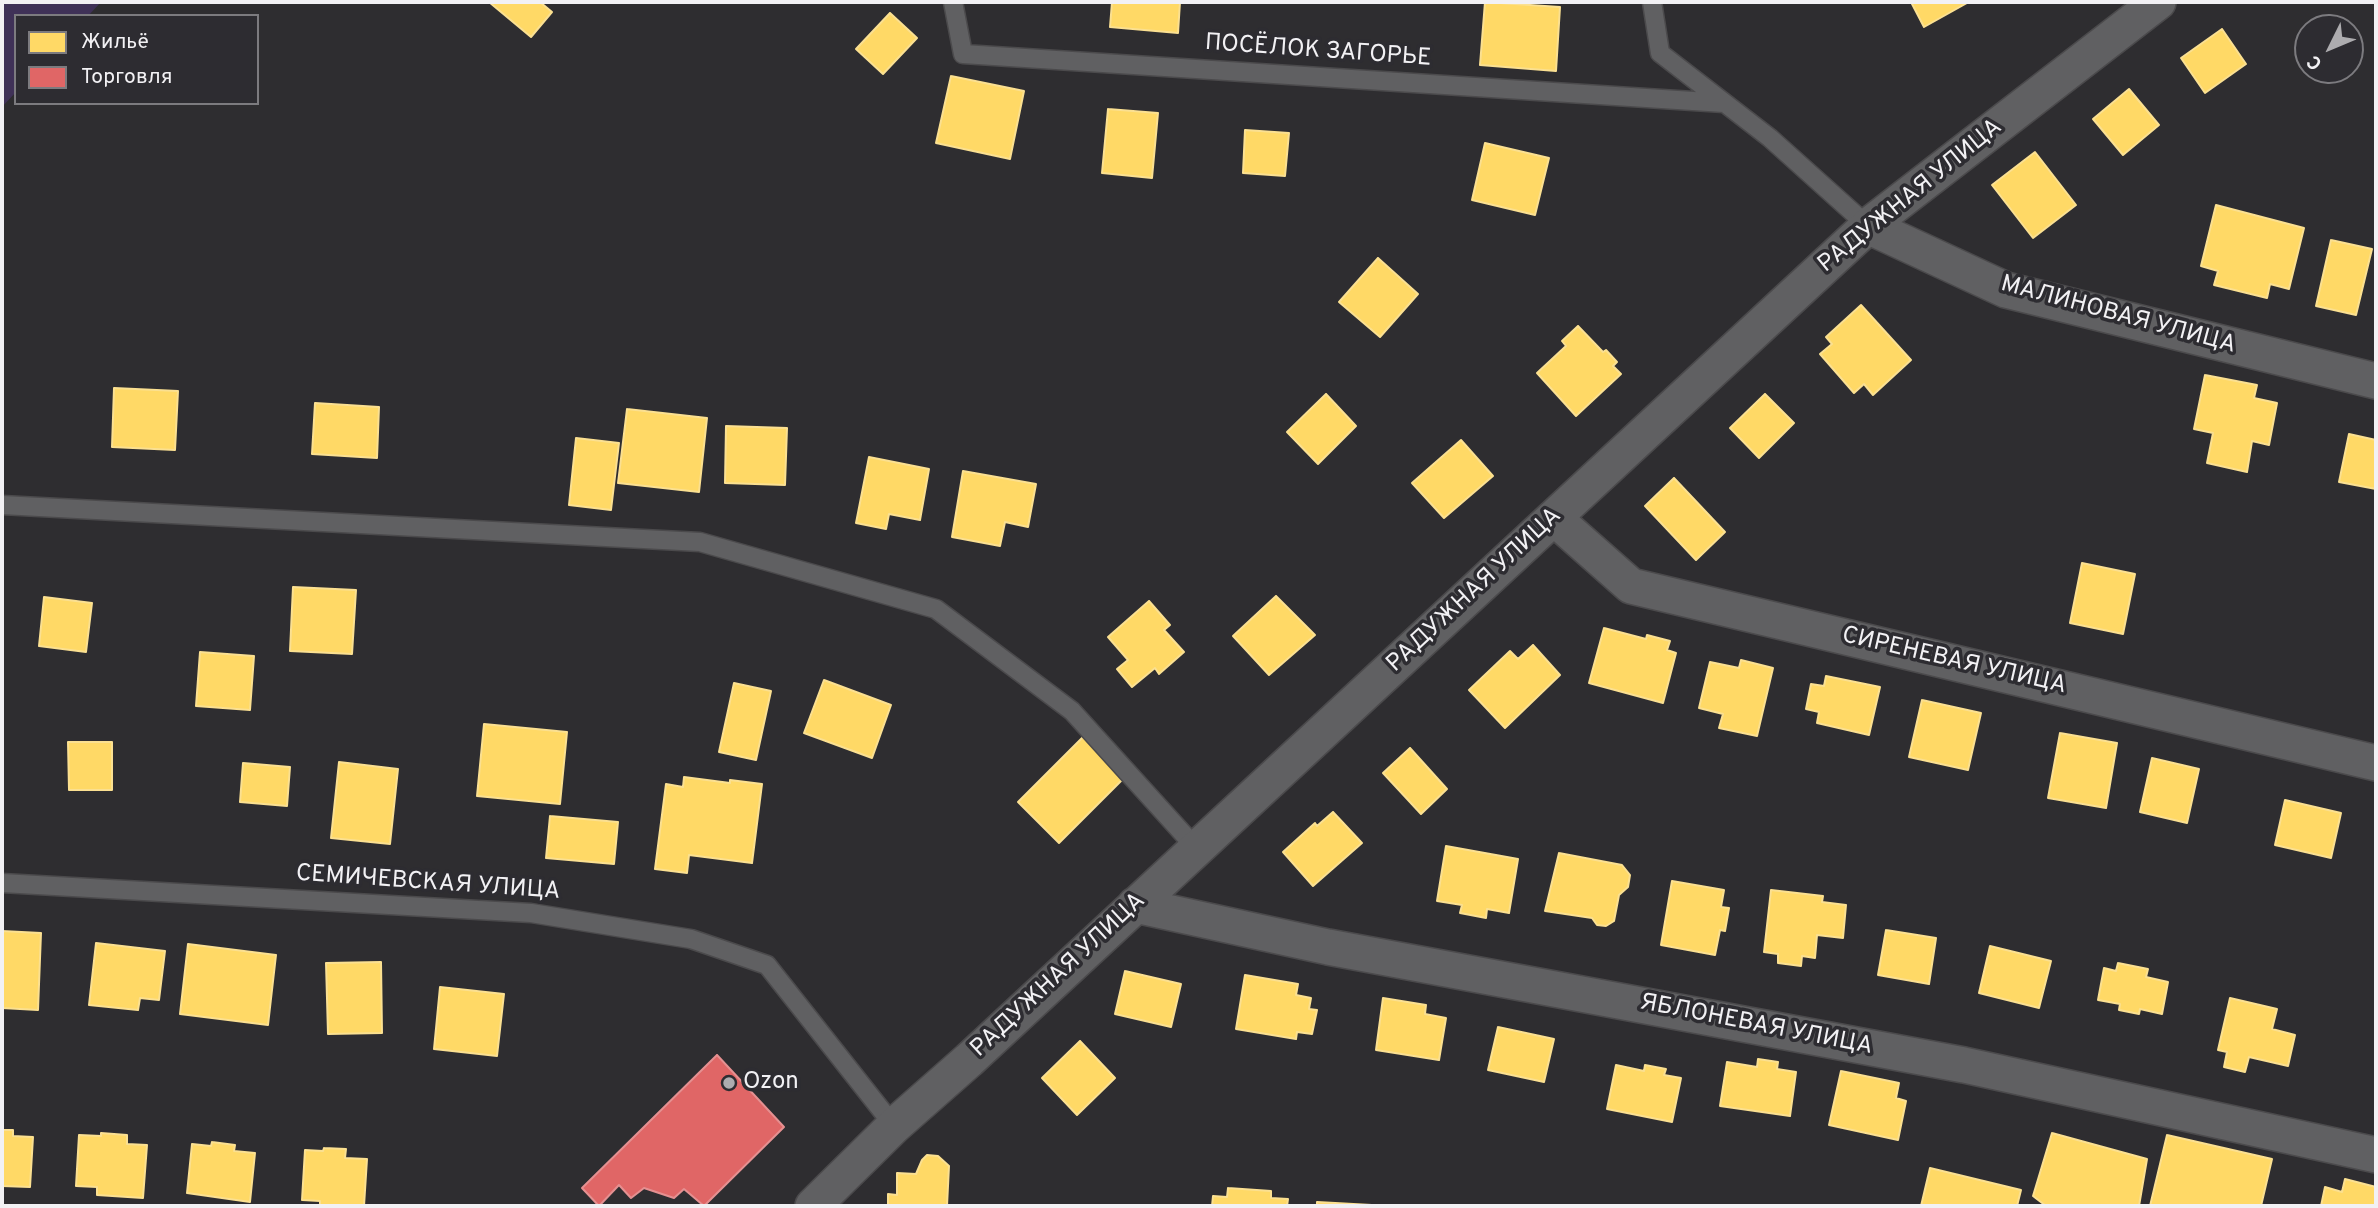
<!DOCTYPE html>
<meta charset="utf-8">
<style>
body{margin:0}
#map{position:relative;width:2378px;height:1208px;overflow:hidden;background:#2e2d30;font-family:Overpass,sans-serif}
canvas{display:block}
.frame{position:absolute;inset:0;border:4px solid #f2f1f4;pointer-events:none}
.legend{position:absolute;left:14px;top:14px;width:245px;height:91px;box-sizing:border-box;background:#2d2c31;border:2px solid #7c7b7f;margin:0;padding:9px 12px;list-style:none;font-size:21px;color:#f2f1f4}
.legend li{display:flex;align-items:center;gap:14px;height:35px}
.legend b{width:35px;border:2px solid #7c7b7f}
.north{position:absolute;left:2294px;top:14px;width:70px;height:70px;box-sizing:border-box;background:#2d2c31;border:2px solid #7c7b7f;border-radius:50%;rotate:227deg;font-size:19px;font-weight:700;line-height:28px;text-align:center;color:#f2f1f4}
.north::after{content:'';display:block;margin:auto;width:24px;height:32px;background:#adacaf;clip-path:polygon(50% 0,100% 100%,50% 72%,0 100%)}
</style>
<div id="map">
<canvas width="2378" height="1208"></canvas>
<div class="frame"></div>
<ul class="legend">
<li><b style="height:19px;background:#ffd966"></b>Жильё</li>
<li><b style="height:19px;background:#e06666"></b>Торговля</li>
</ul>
<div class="north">С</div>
</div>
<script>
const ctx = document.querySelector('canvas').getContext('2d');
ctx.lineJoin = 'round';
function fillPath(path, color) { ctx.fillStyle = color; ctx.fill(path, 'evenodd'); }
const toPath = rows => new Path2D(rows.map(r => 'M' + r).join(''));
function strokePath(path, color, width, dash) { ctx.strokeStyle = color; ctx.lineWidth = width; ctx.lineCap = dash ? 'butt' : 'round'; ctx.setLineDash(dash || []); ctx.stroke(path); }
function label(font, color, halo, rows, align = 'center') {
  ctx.font = font + ' Overpass,sans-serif'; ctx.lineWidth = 7; ctx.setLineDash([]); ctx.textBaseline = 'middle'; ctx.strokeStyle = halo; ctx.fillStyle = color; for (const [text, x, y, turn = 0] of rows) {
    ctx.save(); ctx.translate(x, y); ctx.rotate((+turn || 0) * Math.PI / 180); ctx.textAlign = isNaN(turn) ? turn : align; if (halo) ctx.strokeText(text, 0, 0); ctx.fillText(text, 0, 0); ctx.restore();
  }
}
fillPath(toPath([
 [2,2,101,2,88,16,16,16,16,92,2,107]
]), '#3f3157');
const homes = toPath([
 [489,2,540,2,552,12,531,37,489,2],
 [1112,2,1180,2,1178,33,1110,27,1112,2],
 [1485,2,1560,7,1556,71,1480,65,1485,2],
 [1911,2,1967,2,1967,3,1924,27,1911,2],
 [890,13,917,38,883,74,856,49,890,13],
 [2222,29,2246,64,2205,93,2181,58,2222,29],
 [951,76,1024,91,1010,159,936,143,951,76],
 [2129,89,2159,125,2123,155,2093,119,2129,89],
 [1108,109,1158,113,1152,178,1102,173,1108,109],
 [1245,130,1289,133,1285,176,1243,173,1245,130],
 [1485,143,1549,158,1535,215,1472,200,1485,143],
 [2035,152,2076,205,2033,238,1992,185,2035,152],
 [2216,205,2304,228,2289,289,2270,284,2267,298,2214,285,2218,271,2201,266,2216,205],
 [2331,240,2372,249,2356,315,2316,306,2331,240],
 [1378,258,1418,294,1380,337,1339,302,1378,258],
 [1861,305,1911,360,1873,395,1864,384,1854,393,1820,354,1832,344,1826,337,1861,305],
 [1578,326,1603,352,1606,350,1617,362,1613,366,1621,374,1576,416,1537,373,1566,346,1562,341,1578,326],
 [2205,375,2257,385,2254,398,2277,403,2269,445,2252,441,2247,472,2207,463,2213,433,2194,429,2205,375],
 [114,388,178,391,175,450,112,447,114,388],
 [1326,394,1356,426,1318,464,1287,432,1326,394],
 [1765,394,1794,423,1759,458,1730,428,1765,394],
 [315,403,379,407,377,458,312,454,315,403],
 [627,409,707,418,699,492,618,483,627,409],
 [726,426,787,428,785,485,725,483,726,426],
 [2349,434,2376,440,2376,489,2339,482,2349,434],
 [576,438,619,443,611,510,569,505,576,438],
 [1461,440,1493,476,1444,518,1412,483,1461,440],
 [869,457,929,469,920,520,889,514,886,529,856,523,869,457],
 [963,471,1036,484,1028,527,1005,522,1000,546,952,537,963,471],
 [1674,478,1725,532,1696,560,1645,506,1674,478],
 [2082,563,2135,574,2123,634,2070,623,2082,563],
 [293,587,356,590,352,654,290,651,293,587],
 [1276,596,1315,635,1269,675,1233,636,1276,596],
 [44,597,92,603,86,652,39,646,44,597],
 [1149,601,1170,625,1164,630,1184,652,1159,674,1155,668,1132,687,1117,669,1128,660,1108,637,1149,601],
 [1604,628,1646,639,1647,635,1670,641,1667,650,1676,653,1663,703,1589,683,1604,628],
 [1533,645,1560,675,1505,728,1469,690,1510,651,1518,659,1533,645],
 [200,652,254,656,250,710,196,706,200,652],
 [1741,660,1773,668,1757,736,1719,728,1723,714,1699,708,1710,662,1739,668,1741,660],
 [1826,676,1880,687,1869,735,1817,723,1819,712,1806,709,1811,684,1824,686,1826,676],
 [824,680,891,705,872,758,804,733,824,680],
 [734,683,771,691,756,760,719,752,734,683],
 [1922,700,1981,713,1968,770,1909,757,1922,700],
 [484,724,567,732,560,804,477,796,484,724],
 [2060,733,2117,743,2106,808,2048,798,2060,733],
 [1084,736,1125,777,1059,843,1018,802,1084,736],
 [68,742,112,742,112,790,69,790,68,742],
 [1410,748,1447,789,1421,814,1383,773,1410,748],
 [2152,758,2199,769,2187,823,2140,812,2152,758],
 [339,762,398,769,390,844,331,838,339,762],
 [243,763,290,767,287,806,240,802,243,763],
 [684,777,730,783,730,780,762,784,752,863,689,855,687,873,655,869,666,784,683,787,684,777],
 [2285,800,2341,813,2331,858,2275,845,2285,800],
 [1333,812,1362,843,1313,886,1283,852,1315,823,1317,826,1333,812],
 [550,816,618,822,614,864,546,858,550,816],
 [1446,846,1518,859,1509,913,1487,909,1486,918,1460,913,1462,905,1437,901,1446,846],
 [1559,853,1622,865,1630,875,1628,887,1619,895,1614,921,1606,926,1597,925,1592,918,1545,911,1559,853],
 [1672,881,1724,890,1721,907,1729,908,1725,931,1720,930,1715,955,1661,945,1672,881],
 [1771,890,1823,896,1822,902,1846,905,1843,938,1817,935,1815,958,1802,956,1801,966,1778,963,1778,954,1764,952,1771,890],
 [1886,930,1936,938,1929,984,1878,975,1886,930],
 [2,931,41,933,38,1010,2,1008,2,931],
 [96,943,165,951,159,1000,140,998,138,1010,89,1005,96,943],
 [188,944,276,955,268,1025,180,1014,188,944],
 [1990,946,2051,961,2039,1008,1979,993,1990,946],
 [381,962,382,1033,328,1034,326,963,381,962],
 [2118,963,2148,969,2146,977,2168,982,2162,1014,2140,1009,2139,1014,2119,1010,2120,1004,2098,1000,2104,968,2116,971,2118,963],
 [1125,971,1181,984,1171,1027,1115,1014,1125,971],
 [1245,975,1298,984,1296,995,1311,998,1309,1009,1317,1010,1312,1034,1297,1032,1296,1039,1236,1029,1245,975],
 [440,987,504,994,497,1056,434,1049,440,987],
 [1383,998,1426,1005,1425,1014,1446,1018,1439,1060,1376,1050,1383,998],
 [2230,998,2277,1009,2272,1029,2295,1035,2288,1066,2249,1057,2245,1072,2224,1067,2227,1052,2218,1050,2230,998],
 [1498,1027,1554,1039,1544,1082,1488,1070,1498,1027],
 [1080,1041,1115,1078,1077,1115,1042,1078,1080,1041],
 [1758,1059,1778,1062,1777,1069,1796,1072,1790,1116,1720,1106,1727,1062,1757,1067,1758,1059],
 [1616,1065,1644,1071,1645,1065,1666,1069,1664,1075,1681,1078,1672,1122,1607,1109,1616,1065],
 [1841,1071,1899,1083,1896,1098,1906,1101,1898,1140,1829,1125,1841,1071],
 [2,1130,13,1130,13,1136,33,1137,30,1187,2,1186,2,1130],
 [101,1133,127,1135,127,1144,147,1145,143,1198,97,1195,97,1187,76,1186,79,1135,101,1136,101,1133],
 [2052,1133,2147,1159,2139,1206,2046,1206,2033,1196,2052,1133],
 [2167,1135,2272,1159,2261,1206,2150,1206,2167,1135],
 [212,1142,235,1145,234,1151,255,1153,250,1202,187,1193,192,1144,211,1146,212,1142],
 [324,1148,346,1149,345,1158,367,1159,364,1206,320,1205,320,1201,302,1200,305,1150,323,1151,324,1148],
 [927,1155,938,1156,949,1166,947,1206,888,1206,888,1194,897,1195,897,1173,916,1174,922,1160,927,1155],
 [1930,1168,2021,1190,2017,1206,1921,1206,1930,1168],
 [2345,1179,2376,1187,2376,1206,2321,1206,2325,1187,2342,1192,2345,1179],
 [1228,1188,1271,1191,1271,1198,1288,1199,1287,1206,1212,1206,1213,1196,1227,1197,1228,1188],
 [1317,1202,1390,1206,1317,1206,1317,1202]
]);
fillPath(homes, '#ffd966');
strokePath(homes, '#fbe091', 2);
const shops = toPath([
 [717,1055,784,1127,704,1206,684,1189,674,1198,644,1188,631,1198,619,1185,599,1206,582,1188,717,1055]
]);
fillPath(shops, '#e06666');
strokePath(shops, '#e59091', 2);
const lane = toPath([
 [953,2,963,54,1724,103],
 [1652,2,1660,53,1770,138,1868,226],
 [2,505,700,542,936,609,1072,711,1197,849],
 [2,883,531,913,691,939,767,965,894,1126]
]);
const street = toPath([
 [1868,226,2006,290,2376,381],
 [1554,518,1631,586,2376,763],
 [1135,905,1328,947,1964,1065,2376,1155],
 [813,1206,894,1126,969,1060,1868,226,2158,2]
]);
strokePath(lane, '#4b4a4c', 21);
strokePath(street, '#4b4a4c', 38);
strokePath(lane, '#606062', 18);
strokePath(street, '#606062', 35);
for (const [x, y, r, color] of [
 [729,1083,7,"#adacaf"]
]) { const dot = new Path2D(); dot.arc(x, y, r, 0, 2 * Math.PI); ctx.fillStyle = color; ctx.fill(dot); strokePath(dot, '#2d2c31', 2.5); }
label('24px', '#f2f1f4', '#2d2c31', [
 ["ПОСЁЛОК ЗАГОРЬЕ",1318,52,4],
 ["РАДУЖНАЯ УЛИЦА",1911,197,-39],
 ["МАЛИНОВАЯ УЛИЦА",2118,316,15],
 ["РАДУЖНАЯ УЛИЦА",1475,591,-43],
 ["СИРЕНЕВАЯ УЛИЦА",1954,662,13],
 ["СЕМИЧЕВСКАЯ УЛИЦА",428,884,4],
 ["РАДУЖНАЯ УЛИЦА",1059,976,-43],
 ["ЯБЛОНЕВАЯ УЛИЦА",1756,1026,11]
]);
label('24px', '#f2f1f4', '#2d2c31', [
 ["Ozon",743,1083]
], 'left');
</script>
